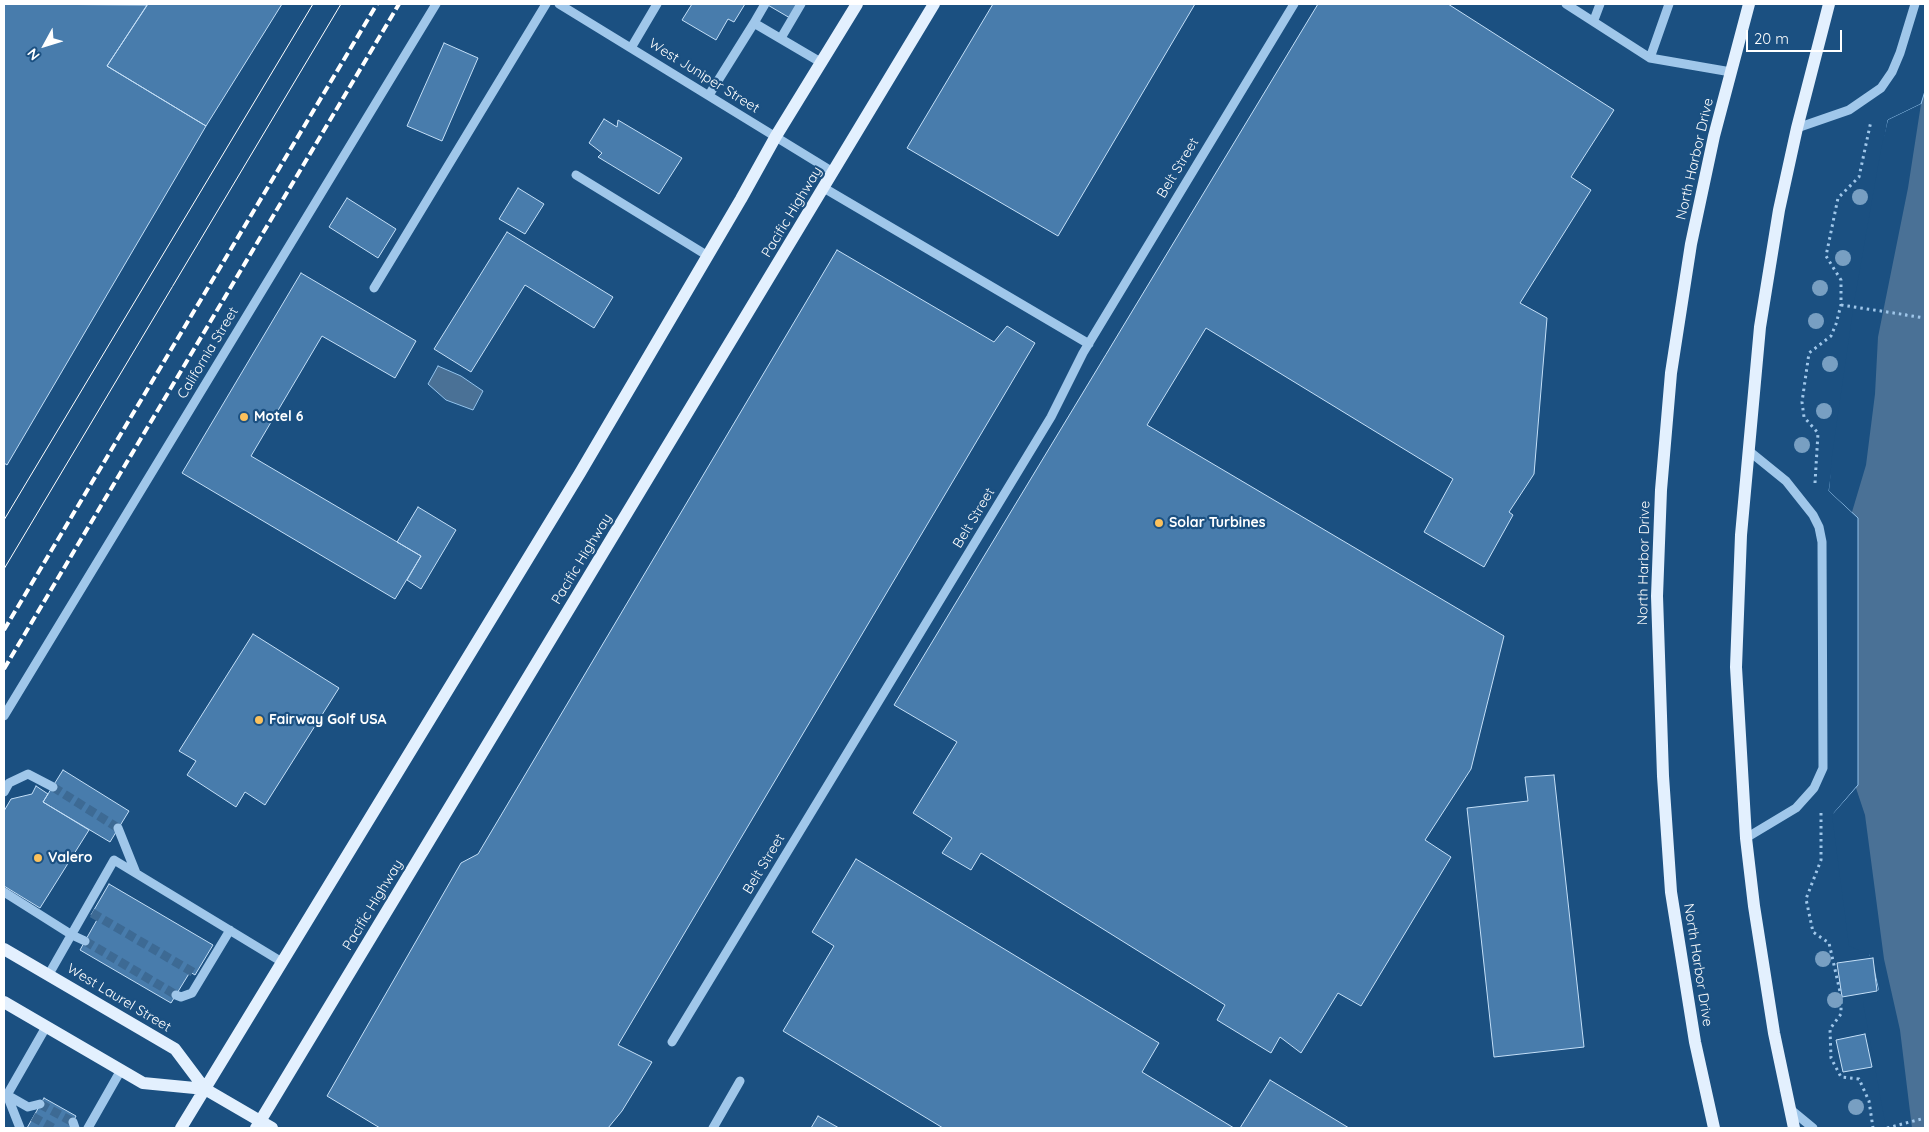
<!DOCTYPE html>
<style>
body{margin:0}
#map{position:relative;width:1929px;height:1132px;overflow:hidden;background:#1b5081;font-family:Quicksand,sans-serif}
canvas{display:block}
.frame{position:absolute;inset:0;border:5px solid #fff;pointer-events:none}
.north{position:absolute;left:20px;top:20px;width:50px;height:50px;-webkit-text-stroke:4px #1b5081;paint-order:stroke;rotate:231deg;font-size:14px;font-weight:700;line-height:20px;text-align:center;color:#fff}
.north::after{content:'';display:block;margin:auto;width:18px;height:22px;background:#fff;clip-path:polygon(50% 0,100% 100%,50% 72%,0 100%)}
.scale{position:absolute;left:1746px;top:30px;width:96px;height:22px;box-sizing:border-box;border:2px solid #fff;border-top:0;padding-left:6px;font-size:15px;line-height:18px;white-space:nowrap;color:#fff;-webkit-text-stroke:4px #1b5081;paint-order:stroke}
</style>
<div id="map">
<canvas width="1929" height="1132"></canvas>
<div class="frame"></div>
<div class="north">N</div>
<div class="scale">20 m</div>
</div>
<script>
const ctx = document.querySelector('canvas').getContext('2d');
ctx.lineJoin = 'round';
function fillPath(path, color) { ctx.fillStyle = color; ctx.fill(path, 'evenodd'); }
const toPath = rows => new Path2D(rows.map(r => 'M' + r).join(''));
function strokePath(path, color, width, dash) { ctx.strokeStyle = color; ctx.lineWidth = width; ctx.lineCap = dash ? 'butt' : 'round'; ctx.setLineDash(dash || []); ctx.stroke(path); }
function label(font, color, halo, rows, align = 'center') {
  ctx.font = font + ' Quicksand,sans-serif'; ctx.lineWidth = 4.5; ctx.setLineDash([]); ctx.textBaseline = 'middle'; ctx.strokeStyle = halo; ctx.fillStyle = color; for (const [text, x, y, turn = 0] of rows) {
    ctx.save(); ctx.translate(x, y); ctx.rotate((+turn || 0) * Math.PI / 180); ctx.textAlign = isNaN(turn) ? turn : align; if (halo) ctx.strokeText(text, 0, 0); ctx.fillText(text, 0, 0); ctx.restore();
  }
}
const water = toPath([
 [1925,91,1925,1128,1888,1128,1866,1001,1879,990,1834,813,1858,785,1858,518,1829,491,1856,307,1888,120,1921,104,1925,91],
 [438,366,461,376,483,391,473,410,446,400,428,384,438,366]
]);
fillPath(water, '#4a7196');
strokePath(water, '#93c3ec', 1);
fillPath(toPath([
 [1921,104,1908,188,1878,337,1875,394,1866,465,1852,512,1829,491,1832,456,1853,310,1856,307,1854,303,1881,149,1888,120],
 [1856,788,1865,815,1884,959,1900,1030,1912,1128,1886,1128,1863,1002,1873,992,1879,990,1873,959,1870,959,1870,955,1849,946,1832,815]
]), '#1b5081');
const building = toPath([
 [4,4,147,5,107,66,206,126,7,465,4,463,4,4],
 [148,4,282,4,206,126,107,66,148,4],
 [692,4,745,4,734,22,728,19,716,40,682,20,692,4],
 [766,4,798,4,790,18,766,4],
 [993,4,1195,4,1058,236,907,148,993,4],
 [1318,4,1448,4,1614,110,1571,177,1591,190,1520,303,1547,318,1534,474,1509,512,1513,515,1484,567,1424,532,1453,479,1206,328,1147,425,1504,636,1471,769,1425,840,1451,857,1361,1006,1338,993,1301,1053,1280,1037,1271,1053,1217,1020,1225,1005,981,853,971,870,942,853,952,838,913,813,957,742,894,705,1318,4],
 [444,43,478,58,442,141,407,126,444,43],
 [604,119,617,127,618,120,682,158,659,194,598,157,602,153,589,143,604,119],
 [518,188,544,204,525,234,499,219,518,188],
 [347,198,396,229,378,258,329,227,347,198],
 [507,232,613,297,594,328,525,285,471,372,434,349,507,232],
 [837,250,994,342,1007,326,1035,343,618,1045,652,1062,622,1111,608,1128,380,1128,327,1096,461,863,478,854,837,250],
 [301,273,416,341,395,378,322,336,251,456,421,556,395,599,182,473,301,273],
 [418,507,456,530,421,589,407,580,421,556,397,542,418,507],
 [253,634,339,688,265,805,245,792,236,807,187,775,196,761,179,751,253,634],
 [63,770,129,811,110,842,43,802,63,770],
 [1554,775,1584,1047,1494,1057,1467,808,1528,801,1525,777,1554,775],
 [36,786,48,794,43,802,89,830,40,908,4,886,4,811,11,799,32,794,36,786],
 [856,859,1159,1043,1142,1072,1234,1128,943,1128,783,1031,834,946,812,932,856,859],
 [109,884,213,945,195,975,190,972,171,1003,80,950,98,918,91,915,109,884],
 [1873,958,1877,991,1842,997,1837,963,1873,958],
 [1865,1034,1872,1067,1843,1072,1836,1040,1865,1034],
 [1270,1080,1349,1128,1240,1128,1270,1080],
 [44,1098,76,1116,70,1128,27,1128,44,1098],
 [818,1116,839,1128,811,1128,818,1116]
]);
fillPath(building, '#487cac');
strokePath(building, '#c4dff7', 1);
strokePath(toPath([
 [53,787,118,828],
 [92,913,196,974],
 [85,941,176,995],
 [40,1104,73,1122],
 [33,1117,53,1128]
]), '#3d6a94', 9, [9, 4.5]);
strokePath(toPath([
 [1841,305,1907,315],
 [1905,315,1925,318],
 [1815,483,1818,433,1804,417,1802,402,1809,353,1831,336,1836,324,1841,305,1841,280,1826,256,1838,198,1859,177,1871,121],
 [1821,813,1821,860,1806,899,1813,932,1829,943,1841,996,1841,1014,1830,1029,1831,1058,1841,1077,1859,1079,1869,1101,1873,1128],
 [1887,1128,1925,1118]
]), '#a0c7ea', 3, [2.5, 4]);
strokePath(toPath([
 [559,4,833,172],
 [1566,4,1650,58,1731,72],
 [1594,20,1600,4],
 [754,23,765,4],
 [781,38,801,4],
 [631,48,657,4],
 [1650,58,1669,4],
 [709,95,754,23,822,63],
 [1797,128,1849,110,1881,88,1892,72,1900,53,1915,4],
 [576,175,708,256],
 [824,188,1089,344],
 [374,288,546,4],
 [4,716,436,4],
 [4,792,9,783,28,774,53,787],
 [118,828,136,873],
 [1746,838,1796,808,1814,788,1823,768,1822,542,1819,527,1813,515,1786,481,1749,451],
 [4,892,72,935,85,941],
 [49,974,114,860,282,962],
 [176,995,181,997,192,993,230,930],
 [672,1042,1051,417,1083,353,1294,4],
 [7,1095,20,1128],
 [40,1104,28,1107,7,1095,46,1027],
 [1790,1109,1813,1128],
 [73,1122,75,1128],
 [88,1128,121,1070],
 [713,1128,740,1081]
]), '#a0c7ea', 9);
strokePath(toPath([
 [4,949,175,1049,205,1089,272,1128],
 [4,1002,143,1083,205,1089],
 [181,1128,580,473,741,199,776,136,857,4],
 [256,1128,934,4],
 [1714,1128,1695,1042,1671,892,1663,776,1657,596,1661,490,1671,373,1691,244,1714,136,1749,4],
 [1794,1128,1774,1033,1754,906,1746,838,1736,667,1741,535,1760,327,1779,210,1797,128,1829,4]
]), '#e3f0fe', 12);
strokePath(toPath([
 [4,520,313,4],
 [4,569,341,4]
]), '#fff', 1);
strokePath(toPath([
 [4,630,377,4],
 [4,669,399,4]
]), '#fff', 4, [9, 4]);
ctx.fillStyle = '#789fc2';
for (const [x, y] of [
 [1860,197],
 [1843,258],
 [1820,288],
 [1816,321],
 [1830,364],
 [1824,411],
 [1802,445],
 [1823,959],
 [1835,1000],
 [1856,1107]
]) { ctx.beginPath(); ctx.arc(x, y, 8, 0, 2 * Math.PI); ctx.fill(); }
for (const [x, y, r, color] of [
 [244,417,5,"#fbc15c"],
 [1159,523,5,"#fbc15c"],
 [259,720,5,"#fbc15c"],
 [38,858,5,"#fbc15c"]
]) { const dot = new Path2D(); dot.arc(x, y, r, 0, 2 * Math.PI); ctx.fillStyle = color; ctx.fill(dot); strokePath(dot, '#1b5081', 2); }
label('14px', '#fff', '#1b5081', [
 ["West Juniper Street",704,76,32],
 ["North Harbor Drive",1695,159,-77],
 ["Belt Street",1178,168,-59],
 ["Pacific Highway",792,212,-59],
 ["California Street",208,353,-59],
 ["Belt Street",974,518,-59],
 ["Pacific Highway",582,559,-59],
 ["North Harbor Drive",1644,563,-89],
 ["Belt Street",764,864,-59],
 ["Pacific Highway",373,905,-59],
 ["North Harbor Drive",1698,965,81],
 ["West Laurel Street",119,998,31]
]);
label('bold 14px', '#fff', '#1b5081', [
 ["Motel 6",254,417],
 ["Solar Turbines",1169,523],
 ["Fairway Golf USA",269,720],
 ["Valero",48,858]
], 'left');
</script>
